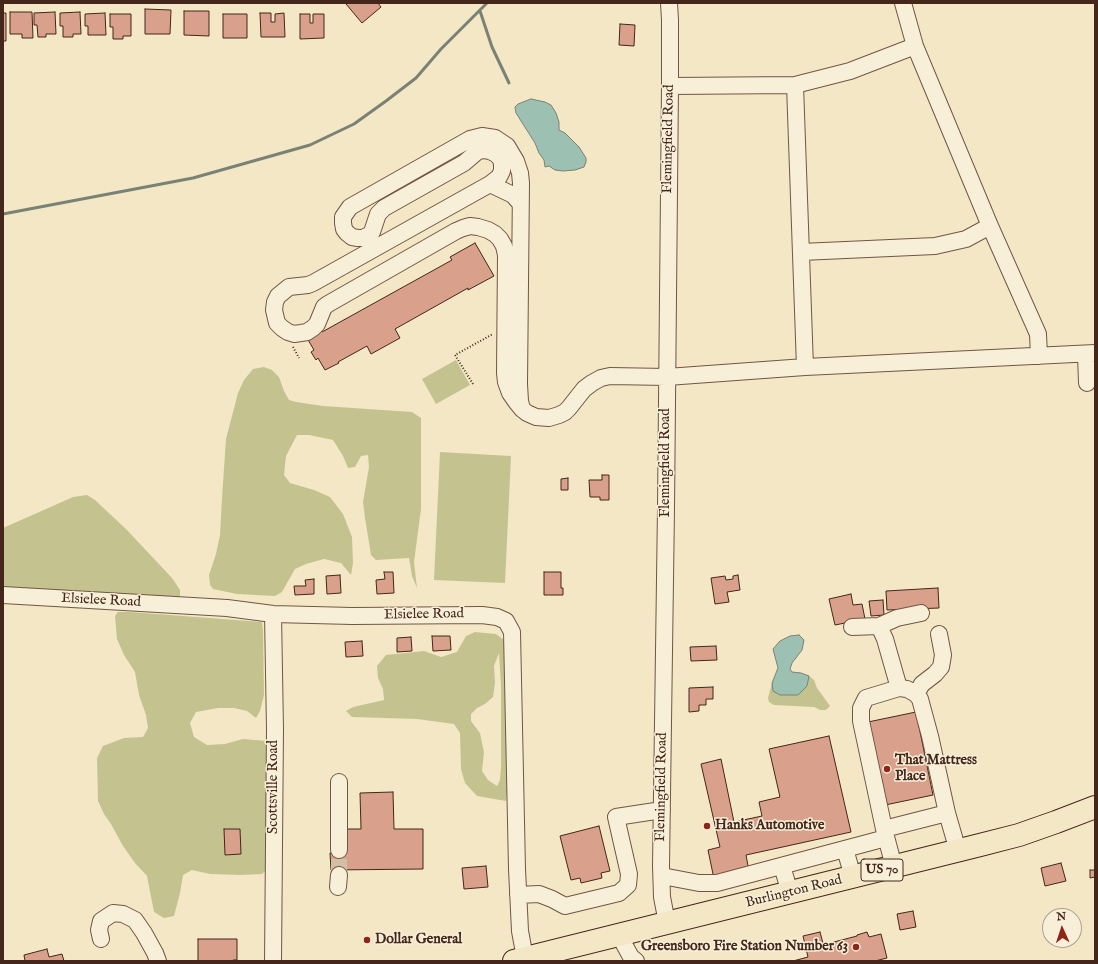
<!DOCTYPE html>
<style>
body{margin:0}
#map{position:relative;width:1098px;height:964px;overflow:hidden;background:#f4e7c5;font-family:"IM FELL English",serif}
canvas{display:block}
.frame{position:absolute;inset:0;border:4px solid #44261a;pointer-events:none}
.north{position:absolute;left:1042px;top:908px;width:40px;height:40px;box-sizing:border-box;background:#f8efd9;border:1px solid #b09f8d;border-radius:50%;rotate:357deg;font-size:11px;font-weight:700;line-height:16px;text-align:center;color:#44261a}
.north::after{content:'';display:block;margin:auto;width:14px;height:18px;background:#8f2418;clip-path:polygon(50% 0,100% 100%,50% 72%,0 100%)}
</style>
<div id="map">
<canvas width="1098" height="964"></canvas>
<div class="frame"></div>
<div class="north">N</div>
</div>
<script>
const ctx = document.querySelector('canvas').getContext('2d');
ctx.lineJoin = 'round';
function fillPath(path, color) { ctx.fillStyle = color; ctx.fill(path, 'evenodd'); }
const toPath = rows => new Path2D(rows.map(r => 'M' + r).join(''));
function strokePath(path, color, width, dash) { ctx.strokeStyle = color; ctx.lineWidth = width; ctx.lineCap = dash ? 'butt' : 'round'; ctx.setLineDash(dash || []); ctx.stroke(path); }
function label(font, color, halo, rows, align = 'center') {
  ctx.font = font + ' "IM FELL English",serif'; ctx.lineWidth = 3; ctx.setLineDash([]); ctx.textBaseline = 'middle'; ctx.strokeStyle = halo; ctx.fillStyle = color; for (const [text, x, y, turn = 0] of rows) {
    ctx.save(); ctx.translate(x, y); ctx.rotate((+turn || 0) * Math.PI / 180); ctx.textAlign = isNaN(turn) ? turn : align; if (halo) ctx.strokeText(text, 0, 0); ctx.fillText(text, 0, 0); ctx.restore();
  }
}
fillPath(toPath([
 [456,360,470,385,436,404,422,379],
 [264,367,272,370,279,377,284,391,289,400,296,402,323,406,412,412,421,418,421,509,414,562,417,588,412,576,409,558,376,560,371,555,365,518,363,502,369,467,368,455,361,456,355,467,348,468,343,456,333,440,309,435,297,435,286,456,284,475,290,483,314,490,330,497,343,514,352,537,353,563,351,575,341,563,324,559,306,564,295,569,282,592,275,596,237,594,213,589,210,585,209,575,216,554,220,535,222,498,226,439,238,393,244,380,253,369],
 [440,452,511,456,505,583,434,580],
 [87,495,95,500,126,529,172,578,180,590,180,597,54,591,3,590,3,528,73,497],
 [118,612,130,612,262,622,263,631,264,695,260,711,256,718,247,711,234,708,218,708,196,712,190,723,194,737,207,745,225,744,243,739,267,741,270,755,268,868,262,874,241,875,210,874,192,870,183,875,180,893,174,916,164,918,154,912,147,876,135,863,123,846,111,824,104,814,98,801,97,758,103,746,124,738,143,737,148,728,146,715,139,695,135,672,124,655,117,639,115,616],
 [475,632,496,634,504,640,507,793,506,801,477,796,465,783,461,769,460,733,454,724,417,719,352,717,346,711,353,707,384,700,383,689,378,678,377,666,386,655,424,651,441,657,457,652,466,636],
 [499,653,501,686,501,767,500,780,497,786,488,780,482,771,484,752,480,733,471,721,471,714,477,708,485,704,493,697,495,683,494,666],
 [809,676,814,680,817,688,830,706,826,710,820,710,814,707,774,705,769,702,768,698,772,683,773,691,807,686]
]), '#c4c38f');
const water = toPath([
 [531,99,545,102,551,105,556,113,559,122,559,130,565,133,579,147,586,158,586,162,584,167,575,170,563,171,555,170,549,166,545,167,544,160,539,153,535,143,516,113,515,107,518,104,531,99],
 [799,635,804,640,802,650,792,663,790,669,792,672,801,673,809,676,807,686,798,695,780,695,773,691,772,683,778,668,773,649,780,641,790,636,799,635]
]);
fillPath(water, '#9cc0b1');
strokePath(water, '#798275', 1);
strokePath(toPath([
 [480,11,492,47,509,83],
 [3,214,193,178,310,145,354,124,386,101,416,78,441,49,487,3]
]), '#798275', 3);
const building = toPath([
 [348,3,378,3,381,7,362,23,346,4,348,3],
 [145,9,171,10,170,34,145,34,145,9],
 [184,11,209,11,209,36,184,35,184,11],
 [10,12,32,12,33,38,22,38,22,34,10,34,10,12],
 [55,12,56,34,46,34,46,37,38,37,37,25,34,25,34,13,55,12],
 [80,12,81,34,73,34,73,37,63,37,63,26,60,26,60,13,80,12],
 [3,13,6,13,6,41,3,41,3,13],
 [105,13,106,35,88,35,88,26,85,26,85,14,105,13],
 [260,13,271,13,271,22,275,22,275,14,284,13,285,37,261,37,260,13],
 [110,14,131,14,131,36,123,36,123,39,113,39,113,27,110,27,110,14],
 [223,14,247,14,247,38,223,38,223,14],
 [300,14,310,14,310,23,313,23,313,14,324,14,324,38,300,39,300,14],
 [620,24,635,25,634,46,619,45,620,24],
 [475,243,494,276,468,290,468,288,395,329,400,338,371,354,367,346,338,362,339,363,325,370,318,358,316,360,311,352,314,350,307,338,321,331,322,332,452,260,450,257,475,243],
 [602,475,609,475,609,500,600,500,600,497,590,497,589,480,602,480,602,475],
 [568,478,568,490,561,490,561,479,568,478],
 [384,572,393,572,394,593,377,594,376,580,385,579,384,572],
 [544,572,561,572,561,588,563,588,563,595,544,595,544,572],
 [340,575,341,593,327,594,326,576,340,575],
 [738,575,740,590,727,592,729,602,715,604,711,578,725,576,726,580,733,579,733,576,738,575],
 [314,579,314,594,295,595,294,586,306,586,305,580,314,579],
 [938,588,939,608,887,610,886,591,938,588],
 [851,594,853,605,862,604,865,619,835,625,829,599,851,594],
 [883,600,884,615,871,616,869,601,883,600],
 [432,636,450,636,451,650,433,651,432,636],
 [411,637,412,651,397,652,397,638,411,637],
 [362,641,363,656,346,657,345,642,362,641],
 [716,646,717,660,691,661,690,647,716,646],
 [713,687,713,699,706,699,706,705,699,705,699,711,689,712,689,688,713,687],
 [916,712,933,795,885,805,868,722,916,712],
 [829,736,851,832,746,855,749,871,714,879,708,850,720,847,701,764,721,759,734,822,762,816,759,802,780,797,769,749,829,736],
 [393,792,394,829,423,829,423,869,331,870,330,853,341,852,341,829,361,829,360,793,393,792],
 [599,826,610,871,601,873,602,878,581,883,580,878,571,880,560,836,599,826],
 [224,829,240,829,241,854,225,855,224,829],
 [1061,863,1066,881,1045,886,1041,868,1061,863],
 [486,866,488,887,464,889,462,868,486,866],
 [1090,870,1095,870,1095,877,1090,878,1090,870],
 [913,911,916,927,900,930,897,914,913,911],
 [820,932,824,947,830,946,830,943,857,936,857,935,867,932,869,937,881,934,887,958,875,961,793,961,808,957,803,936,820,932],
 [198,939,237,939,237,960,233,960,233,961,198,961,198,939],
 [47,949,49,957,62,954,64,961,25,961,24,955,47,949]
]);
fillPath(building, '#d9a18b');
strokePath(building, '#44261a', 1);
strokePath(toPath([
 [339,875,339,850]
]), '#d1c0a3', 16, [16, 8]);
const minor = toPath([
 [903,3,915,46,990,226,1038,334,1039,356],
 [795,85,805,367],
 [670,86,795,85,850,71,915,46],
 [490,184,513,195,520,203],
 [801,252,935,246,966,239,990,226],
 [1086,354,1087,383],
 [522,409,520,401,519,384,521,183,520,173,516,161,507,146,495,138,482,136,470,139,350,207,343,217,343,223,344,229,347,233,352,237,358,238,363,238,369,235,372,232,378,214,384,208,464,163,478,151,484,150,490,151,496,154,501,159,502,165,502,171,499,177,490,184,313,283,308,285,289,287,278,296,275,302,274,310,277,323,282,328,288,332,294,334,301,333,307,332,313,328,317,324,324,307,328,304,456,231,463,228,470,226,478,227,488,230,495,234,500,239,504,246,506,255,505,373,506,382,510,393,517,403,522,409,527,413,536,417,549,418,559,415,565,412,569,408,584,389,592,383,601,378,610,376,667,377,805,367,1095,353],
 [3,595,227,608,273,614,352,616,482,615,497,617,506,621,512,632,517,869,520,931,525,958],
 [273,614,275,729,273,961],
 [879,626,897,618,921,613],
 [852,627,879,626,885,639,899,688],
 [916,694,922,684,935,674,941,667,943,655,939,634],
 [884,829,861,721,861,708,866,698,899,688,907,689,916,694,920,699,930,736,947,813],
 [845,849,853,877],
 [339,850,339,782],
 [782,866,790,893],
 [894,867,884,829,947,813,958,851],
 [662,876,699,883,717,883,886,838],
 [338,887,339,875],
 [518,895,539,894,552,899,565,906,619,893,628,885,629,874,616,817,662,810],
 [667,923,662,897,661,866,666,508,670,86,670,20,669,3],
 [619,935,631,957,636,961],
 [101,939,99,930,101,921,113,913,123,914,135,920,144,933,155,953,158,961]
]);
const highway = toPath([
 [514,961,980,845,1019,835,1056,822,1095,807]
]);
strokePath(minor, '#705645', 18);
strokePath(highway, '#44261a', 24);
strokePath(toPath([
 [293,347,299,358],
 [473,384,455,355,493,334]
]), '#44261a', 2, [1, 2]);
strokePath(minor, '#f8efd9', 16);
strokePath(highway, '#f4e7c5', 22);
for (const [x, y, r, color] of [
 [887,769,4,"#8f2418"],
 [707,826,4,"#8f2418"],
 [367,940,4,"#8f2418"],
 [856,947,4,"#8f2418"]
]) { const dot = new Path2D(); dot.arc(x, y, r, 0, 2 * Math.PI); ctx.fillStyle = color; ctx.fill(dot); strokePath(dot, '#f8efd9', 1.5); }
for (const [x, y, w] of [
 [882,870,42]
]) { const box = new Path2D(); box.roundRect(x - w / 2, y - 11, w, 22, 3); ctx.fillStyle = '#f8efd9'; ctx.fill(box); strokePath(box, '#44261a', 1); }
label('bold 13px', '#44261a', null, [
 ["US 70",882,870]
]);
label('14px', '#44261a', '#f8efd9', [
 ["Flemingfield Road",669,139,-89],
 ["Flemingfield Road",666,463,-90],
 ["Elsielee Road",101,601,3],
 ["Elsielee Road",424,615,-1],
 ["Scottsville Road",274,787,-90],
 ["Flemingfield Road",662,787,-89],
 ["Burlington Road",794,892,-14]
]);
label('bold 14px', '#44261a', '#f8efd9', [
 ["That Mattress",895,761],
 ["Place",895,777],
 ["Hanks Automotive",715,826],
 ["Dollar General",375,940],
 ["Greensboro Fire Station Number 63",848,947,"right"]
], 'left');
</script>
